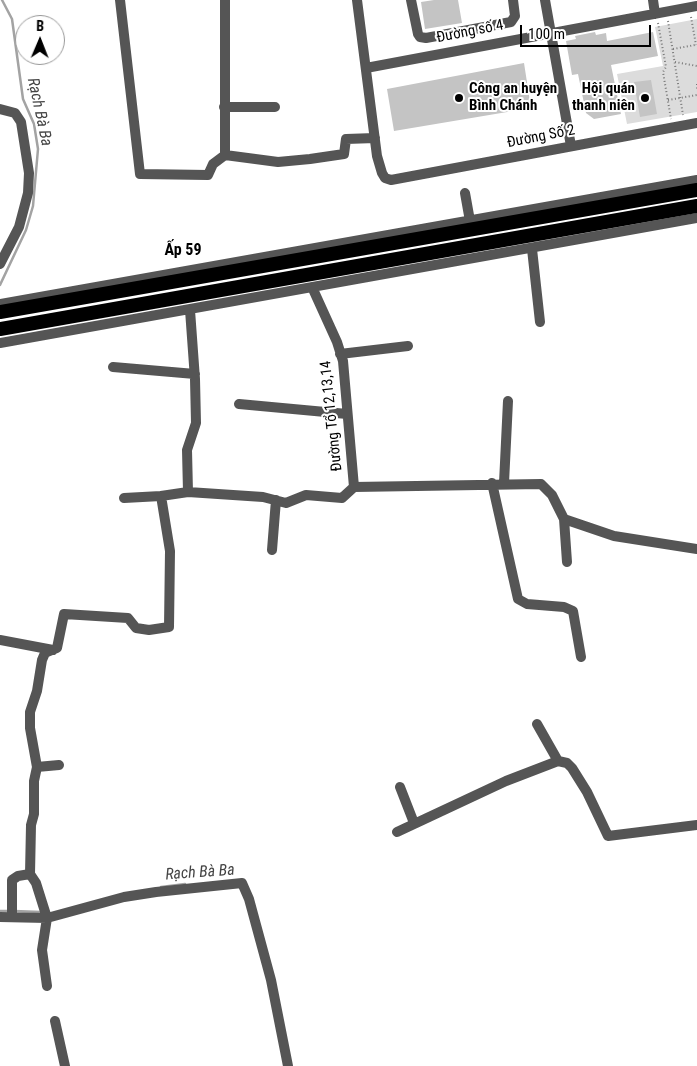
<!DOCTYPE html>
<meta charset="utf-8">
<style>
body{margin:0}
#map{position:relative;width:697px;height:1066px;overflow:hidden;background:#fff;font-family:"Roboto Condensed",sans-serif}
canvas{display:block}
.north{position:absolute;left:15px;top:15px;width:50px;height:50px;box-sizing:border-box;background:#fff;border:1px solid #999;border-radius:50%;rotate:1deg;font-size:14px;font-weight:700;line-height:20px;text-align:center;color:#000}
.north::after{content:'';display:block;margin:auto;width:18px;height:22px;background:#000;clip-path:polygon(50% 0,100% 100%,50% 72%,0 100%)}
.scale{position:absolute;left:520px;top:25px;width:131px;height:22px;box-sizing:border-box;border:2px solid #000;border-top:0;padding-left:6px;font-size:15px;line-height:18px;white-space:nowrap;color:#000;-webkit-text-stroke:4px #fff;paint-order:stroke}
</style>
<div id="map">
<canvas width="697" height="1066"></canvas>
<div class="north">B</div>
<div class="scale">100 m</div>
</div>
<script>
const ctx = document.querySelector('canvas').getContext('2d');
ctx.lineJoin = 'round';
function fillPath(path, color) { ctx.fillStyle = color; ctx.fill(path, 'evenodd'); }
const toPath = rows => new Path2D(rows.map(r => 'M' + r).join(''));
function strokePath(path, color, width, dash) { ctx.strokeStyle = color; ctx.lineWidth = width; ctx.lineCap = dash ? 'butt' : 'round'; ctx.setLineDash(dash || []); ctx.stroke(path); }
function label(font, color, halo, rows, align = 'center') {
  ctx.font = font + ' "Roboto Condensed",sans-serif'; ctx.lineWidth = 4; ctx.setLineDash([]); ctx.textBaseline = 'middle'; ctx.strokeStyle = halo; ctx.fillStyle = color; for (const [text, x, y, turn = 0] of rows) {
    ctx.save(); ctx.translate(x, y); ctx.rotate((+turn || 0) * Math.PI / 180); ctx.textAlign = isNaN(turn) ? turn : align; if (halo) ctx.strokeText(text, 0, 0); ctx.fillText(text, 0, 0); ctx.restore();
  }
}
fillPath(toPath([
 [697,19,697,112,627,124,617,74,663,66,655,27]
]), '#dcdcdc');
strokePath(toPath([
 [0,285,26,230,33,206,38,149,34,124,23,99,12,19,2,0],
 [161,887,185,884],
 [0,911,8,911],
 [14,911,41,912]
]), '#a3a3a3', 2.5);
fillPath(toPath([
 [434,0,458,0,462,23,425,29,421,2],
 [595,32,596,35,606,33,607,41,653,32,658,56,611,65,621,114,594,119,586,113,578,74,572,75,566,41,576,39,575,36],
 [524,63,531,108,394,131,387,89],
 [651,80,657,114,640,117,634,82]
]), '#c4c4c4');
strokePath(toPath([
 [691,17,696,45],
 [668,21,683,115],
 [658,23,666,67,663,72,671,119],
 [673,49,695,45],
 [675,62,697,66],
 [697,84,697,90],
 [668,100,697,95]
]), '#777', 2, [1, 2.5]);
strokePath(toPath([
 [120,0,140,174,208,175,213,164,225,155,278,162,310,159,344,154,346,139,375,138],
 [225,0,225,155],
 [357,0,377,156,382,173,385,178,391,180,697,123],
 [411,0,418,34,420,37,426,38,511,22,515,16,513,0],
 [545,0,571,146],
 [653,0,655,14],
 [366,68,697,6],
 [224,107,275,107],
 [0,109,15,113,21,122,29,173,28,193,19,227,0,264],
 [465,193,470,221],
 [532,249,540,322],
 [312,287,337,342,343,361,354,487],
 [0,304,697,180],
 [190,310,195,379,196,423,187,450,188,492,263,497,286,503,306,495,342,498,354,487,541,484,552,495,564,519,614,536,697,549],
 [0,343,697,218],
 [340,354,408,346],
 [113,367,195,374],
 [239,404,347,414],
 [492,483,518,599,527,604,564,607,573,611,581,657],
 [504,483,508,401],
 [124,498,161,496],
 [564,519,567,562],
 [272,550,276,500],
 [0,640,53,650],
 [537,724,558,761,567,763,572,768,587,792,608,836,697,825],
 [37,767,59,765],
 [400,787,414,823],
 [397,832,506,781,558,761],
 [12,916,12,880,18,876,30,874],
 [0,917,47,918,124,897,156,892,242,883,249,899,271,980,288,1066],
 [47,986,42,950,47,918,36,883,30,874,31,825,34,814,34,781,37,767,30,728,30,712,37,691,42,660,45,653,57,648,64,614,128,618,136,628,149,630,169,627,170,551,161,496,188,492],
 [55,1021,65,1066]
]), '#555', 10);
strokePath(toPath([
 [0,312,697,190],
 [0,329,697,206]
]), '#000', 14);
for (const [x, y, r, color] of [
 [459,98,5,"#000"],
 [645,98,5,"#000"]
]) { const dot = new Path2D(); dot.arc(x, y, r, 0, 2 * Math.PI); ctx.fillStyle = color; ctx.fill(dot); strokePath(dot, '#fff', 2); }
label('15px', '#000', '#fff', [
 ["Đường số 4",470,32,-11],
 ["Đường Số 2",541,137,-11],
 ["Đường Tổ 12,13,14",332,416,-96]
]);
label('bold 15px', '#000', '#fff', [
 ["Công an huyện",469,89],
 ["Bình Chánh",469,106],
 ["Hội quán",635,89,"right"],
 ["thanh niên",635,106,"right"]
], 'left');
label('italic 16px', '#444', '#fff', [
 ["Rạch Bà Ba",39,112,78],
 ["Rạch Bà Ba",200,873,-4]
]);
label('bold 16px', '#000', '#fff', [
 ["Ấp 59",183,251]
]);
</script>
